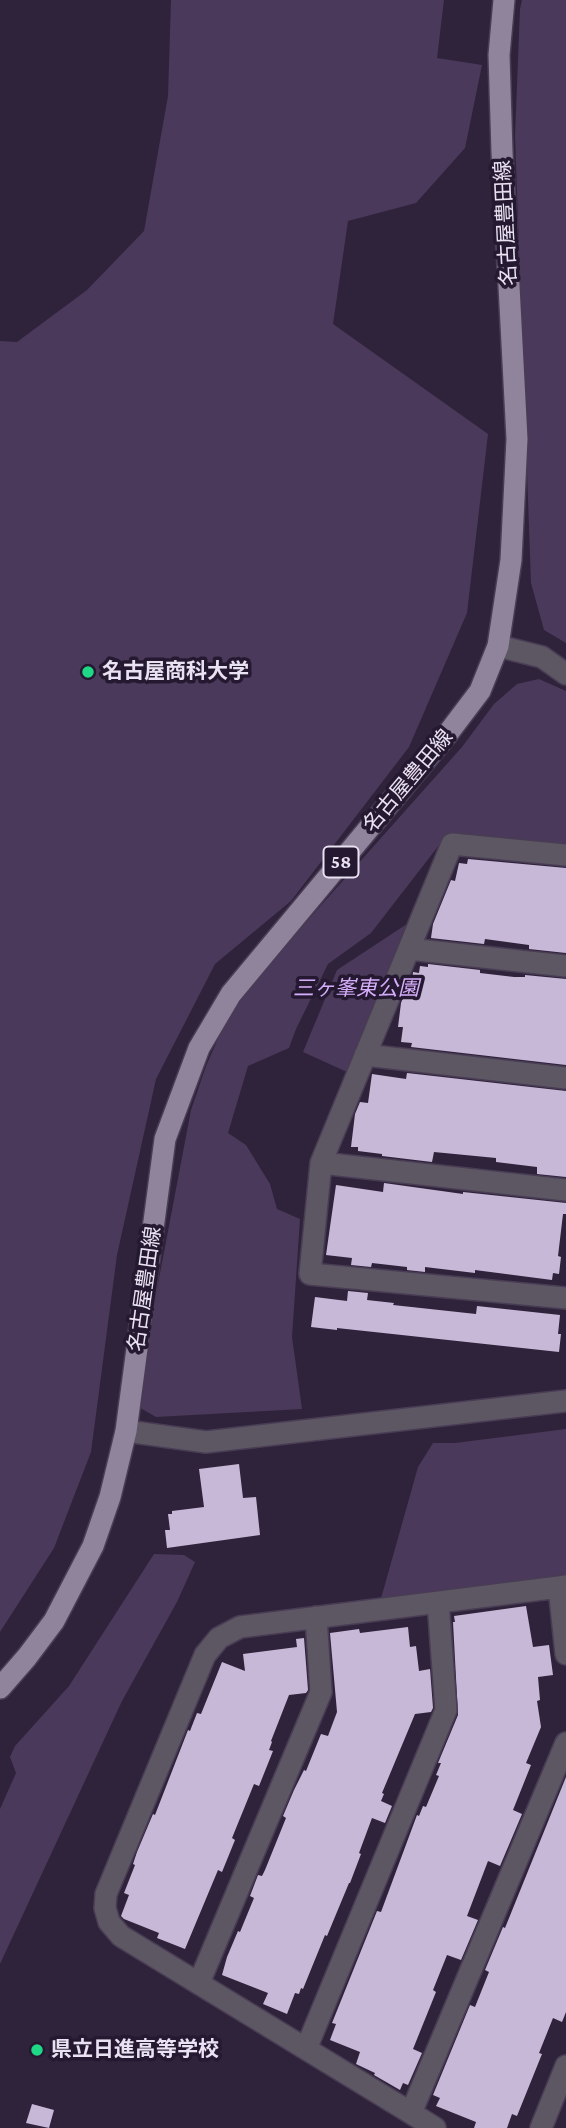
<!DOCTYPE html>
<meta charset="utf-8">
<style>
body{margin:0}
canvas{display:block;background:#2f223b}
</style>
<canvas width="566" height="2128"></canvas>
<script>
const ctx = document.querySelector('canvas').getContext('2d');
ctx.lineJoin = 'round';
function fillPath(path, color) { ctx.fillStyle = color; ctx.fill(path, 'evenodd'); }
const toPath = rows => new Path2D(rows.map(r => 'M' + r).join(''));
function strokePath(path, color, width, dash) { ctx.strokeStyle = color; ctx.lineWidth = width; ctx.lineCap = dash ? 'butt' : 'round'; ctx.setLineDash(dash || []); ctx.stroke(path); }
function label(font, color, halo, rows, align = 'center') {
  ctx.font = font + ' "Crimson Pro","Noto Sans JP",serif'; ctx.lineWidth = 7; ctx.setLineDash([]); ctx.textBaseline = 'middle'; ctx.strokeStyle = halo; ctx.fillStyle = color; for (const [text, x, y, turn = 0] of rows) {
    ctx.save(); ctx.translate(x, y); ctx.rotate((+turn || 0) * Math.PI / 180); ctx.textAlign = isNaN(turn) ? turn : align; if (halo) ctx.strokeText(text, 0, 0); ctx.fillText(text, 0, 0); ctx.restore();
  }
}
fillPath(toPath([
 [171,0,444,0,437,58,482,65,465,148,416,203,348,221,333,324,488,434,467,613,409,747,291,901,215,964,156,1079,117,1255,91,1452,54,1548,0,1632,0,341,17,342,87,290,144,231,168,96],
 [522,0,566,0,566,643,544,630,531,583,515,136,520,9],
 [539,679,566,691,566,845,443,840,371,933,328,964,296,1029,289,1048,248,1066,228,1133,246,1145,270,1184,277,1209,300,1219,292,1337,302,1409,156,1417,135,1405,191,1110,206,1066,225,1023,259,975,462,747,494,704,517,684],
 [416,918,347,1072,303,1052,337,970],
 [566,1429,566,1574,380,1602,418,1467,433,1443,455,1443],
 [154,1554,184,1555,195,1562,177,1602,122,1701,0,1964,0,1809,16,1773,10,1757,15,1746,69,1686]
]), '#4a395a');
fillPath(toPath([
 [468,859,566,868,566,953,529,949,529,945,485,939,484,944,431,938,433,924,451,880,455,881,459,863,467,864],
 [428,964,480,970,480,973,514,977,525,977,525,975,566,979,566,1065,411,1047,412,1043,401,1042,403,1027,398,1027,401,1003,404,995,411,996,413,972,419,973,420,966,428,967],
 [407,1073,566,1091,566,1177,537,1174,537,1167,496,1162,496,1158,434,1152,432,1162,382,1156,382,1154,358,1151,358,1147,351,1147,355,1114,360,1102,368,1103,372,1074,406,1079],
 [384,1183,463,1194,463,1192,566,1203,566,1214,563,1214,558,1256,561,1257,559,1274,553,1273,552,1280,475,1270,475,1273,425,1267,425,1272,407,1270,407,1267,372,1263,371,1267,351,1265,352,1258,326,1255,336,1185,383,1192],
 [348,1291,368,1293,367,1300,394,1303,393,1305,476,1314,477,1306,560,1315,558,1334,561,1334,559,1352,337,1328,337,1330,311,1327,315,1297,347,1301],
 [239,1464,243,1498,256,1497,260,1535,167,1548,165,1530,170,1530,168,1514,172,1514,172,1511,204,1507,199,1469],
 [526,1606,533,1647,549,1645,553,1675,538,1677,540,1700,537,1701,541,1727,526,1763,531,1765,513,1810,522,1814,500,1866,488,1861,467,1916,478,1920,461,1960,447,1955,433,1990,436,1992,413,2049,422,2053,408,2085,403,2083,400,2090,374,2075,375,2073,356,2064,360,2052,330,2040,336,2024,332,2023,377,1911,381,1912,417,1815,419,1816,423,1806,426,1807,439,1776,436,1775,441,1763,438,1763,458,1715,453,1622,455,1622,454,1616],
 [408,1627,410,1647,416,1646,419,1671,430,1669,433,1708,431,1712,415,1714,382,1793,384,1794,381,1801,392,1806,385,1823,372,1818,359,1853,361,1854,350,1883,349,1883,327,1936,325,1935,303,1989,301,1988,299,1994,295,1993,287,2014,263,2004,268,1993,222,1975,227,1957,238,1931,240,1932,254,1898,250,1896,258,1875,262,1876,265,1870,286,1818,283,1816,294,1790,304,1770,306,1771,321,1734,328,1736,337,1712,330,1633,359,1629,360,1633],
 [304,1638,308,1690,306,1693,289,1695,271,1741,272,1742,269,1750,273,1751,259,1786,254,1784,232,1838,235,1840,222,1872,218,1870,185,1949,157,1938,159,1933,124,1919,121,1916,129,1895,124,1893,135,1865,133,1864,137,1852,153,1814,155,1815,188,1730,190,1731,197,1713,201,1714,222,1662,245,1671,243,1654,297,1647,296,1639],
 [566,1777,566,2012,562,2022,553,2018,539,2053,542,2054,517,2116,512,2114,507,2128,474,2128,476,2122,436,2106,440,2098,433,2095,470,2005,475,2007,489,1972,485,1970,503,1927,505,1928],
 [32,2104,54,2110,49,2128,26,2123]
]), '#c8b8d8');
const minor = toPath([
 [498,646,542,657,566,674],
 [566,855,452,844,321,1163,310,1274,566,1298],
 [409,949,566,966],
 [365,1055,566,1078],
 [321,1163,566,1190],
 [126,1431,206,1442,566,1401],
 [566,1586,559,1587,566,1654],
 [199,1983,321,1692,316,1617],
 [306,2049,446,1710,438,1602],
 [411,2113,121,1936,109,1922,105,1908,106,1894,205,1655,219,1638,240,1627,559,1587],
 [435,2128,411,2113,566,1743],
 [541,2128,566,2066]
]);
const major = toPath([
 [0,1688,27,1657,54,1621,93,1546,110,1497,126,1431,165,1139,199,1048,231,994,449,732,480,691,498,646,511,560,517,439,502,152,499,55,504,0]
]);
strokePath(minor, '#493d55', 24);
strokePath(major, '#493d55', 24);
strokePath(minor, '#5d5763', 21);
strokePath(major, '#90849d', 21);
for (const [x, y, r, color] of [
 [88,672,7,"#1ed887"],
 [37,2050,7,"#1ed887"]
]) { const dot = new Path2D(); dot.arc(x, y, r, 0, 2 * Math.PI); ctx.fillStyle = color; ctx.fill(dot); strokePath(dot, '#251931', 2.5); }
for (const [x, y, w] of [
 [341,862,35]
]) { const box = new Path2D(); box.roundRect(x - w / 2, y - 15.5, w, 31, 5); ctx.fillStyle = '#251931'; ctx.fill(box); strokePath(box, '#e9e2f2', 2); }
label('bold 19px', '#e9e2f2', null, [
 ["58",341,862]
]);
label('21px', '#e9e2f2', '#251931', [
 ["名古屋豊田線",506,223,-93],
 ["名古屋豊田線",408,781,-50],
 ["名古屋豊田線",145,1289,-82]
]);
label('bold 21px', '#e9e2f2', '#251931', [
 ["名古屋商科大学",102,672],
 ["県立日進高等学校",51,2050]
], 'left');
label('italic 21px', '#d5aefb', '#251931', [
 ["三ヶ峯東公園",356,989]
]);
</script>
